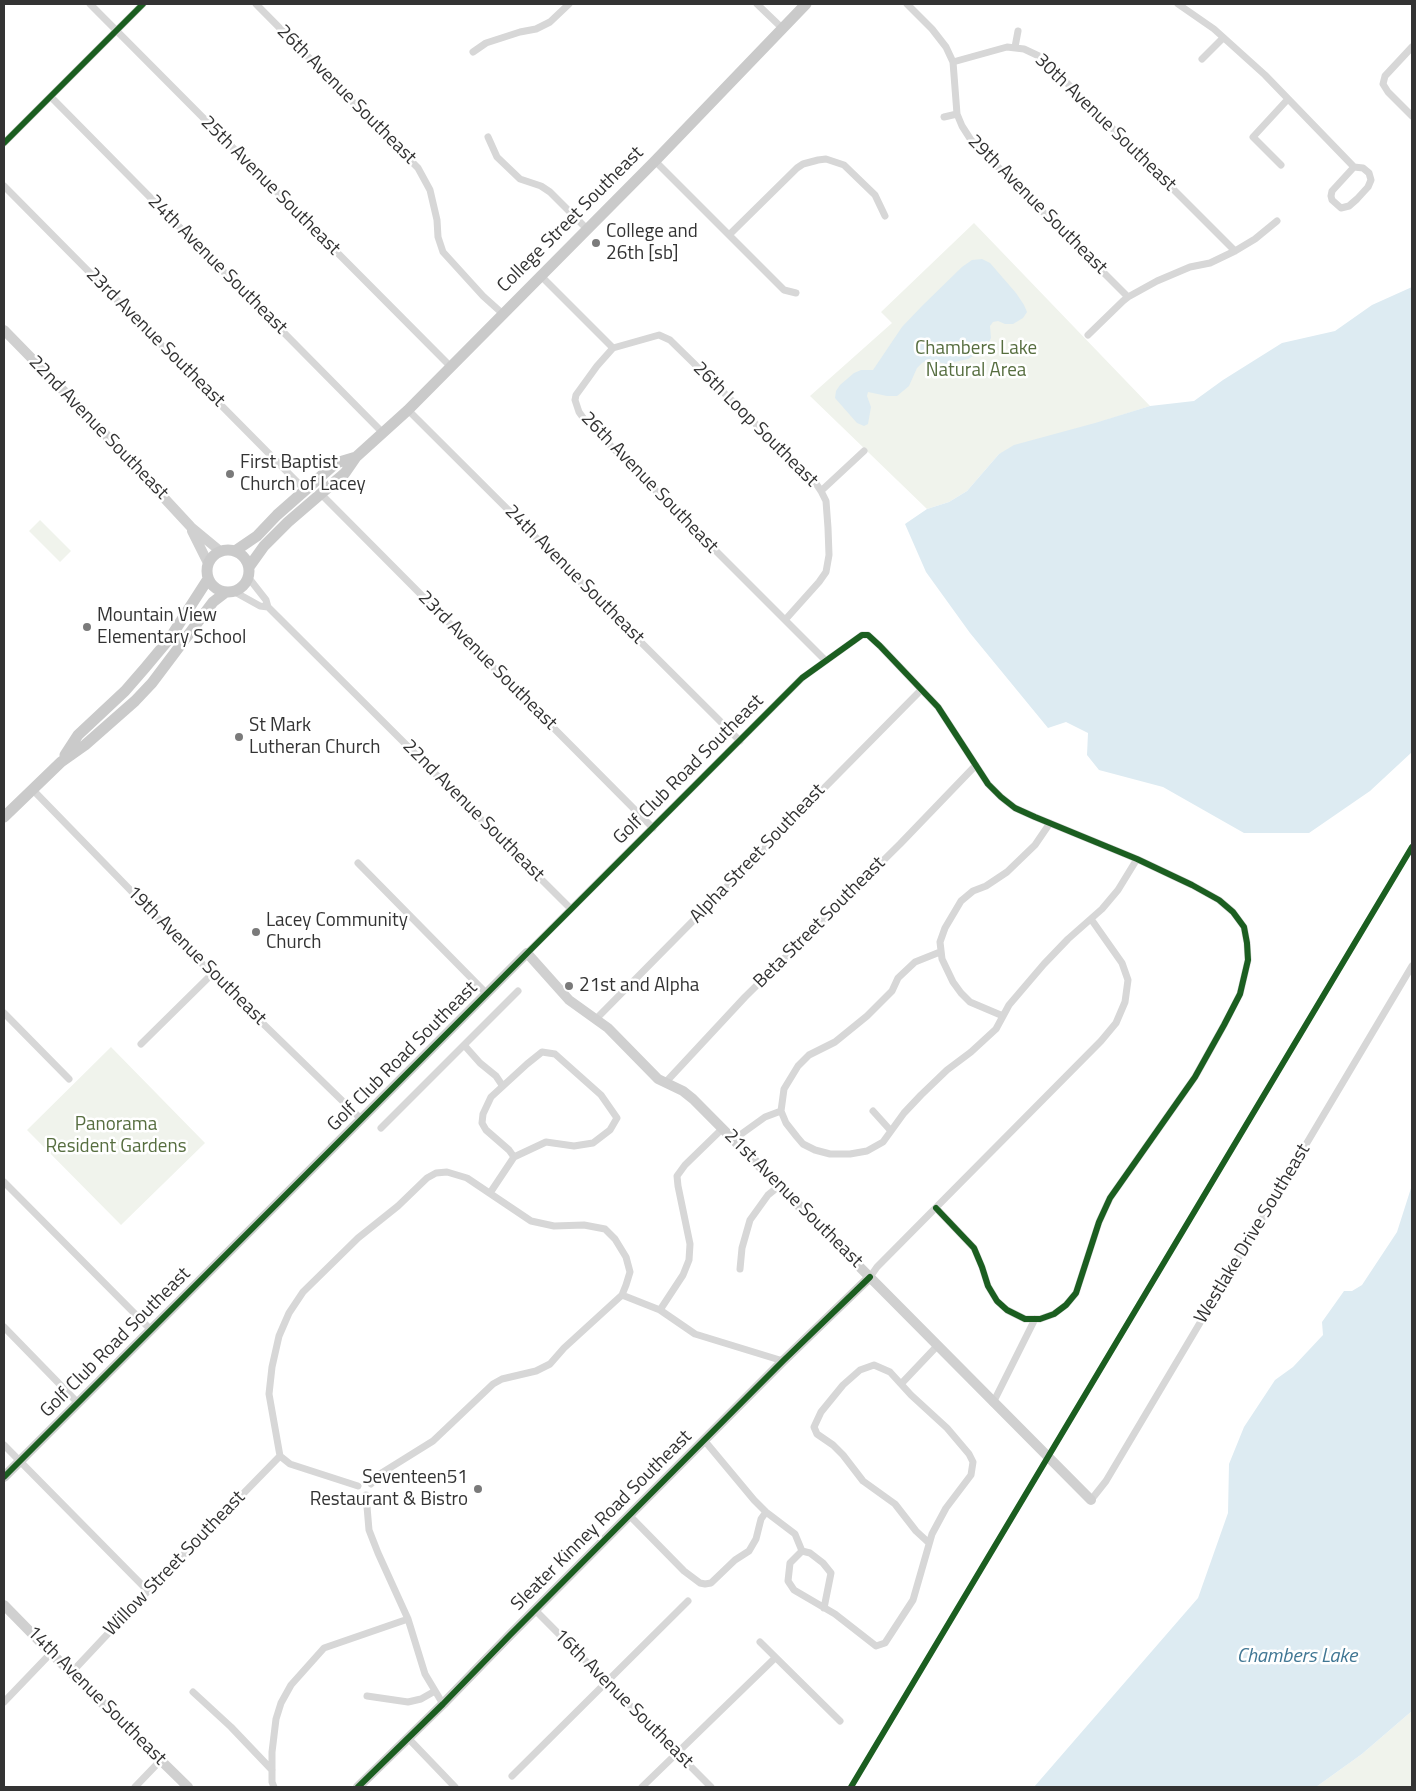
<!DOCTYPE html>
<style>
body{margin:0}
#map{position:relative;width:1416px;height:1791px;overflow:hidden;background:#fff;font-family:"Titillium Web",sans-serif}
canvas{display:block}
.frame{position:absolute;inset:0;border:5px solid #333;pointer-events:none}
</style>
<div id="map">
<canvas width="1416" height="1791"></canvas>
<div class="frame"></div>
</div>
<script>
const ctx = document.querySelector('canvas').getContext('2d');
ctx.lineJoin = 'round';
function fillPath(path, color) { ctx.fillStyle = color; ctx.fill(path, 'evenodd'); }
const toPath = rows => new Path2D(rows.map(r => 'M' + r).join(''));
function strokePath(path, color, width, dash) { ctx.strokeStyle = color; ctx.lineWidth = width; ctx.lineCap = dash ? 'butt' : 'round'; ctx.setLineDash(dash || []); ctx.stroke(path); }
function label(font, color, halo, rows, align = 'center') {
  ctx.font = font + ' "Titillium Web",sans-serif'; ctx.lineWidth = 5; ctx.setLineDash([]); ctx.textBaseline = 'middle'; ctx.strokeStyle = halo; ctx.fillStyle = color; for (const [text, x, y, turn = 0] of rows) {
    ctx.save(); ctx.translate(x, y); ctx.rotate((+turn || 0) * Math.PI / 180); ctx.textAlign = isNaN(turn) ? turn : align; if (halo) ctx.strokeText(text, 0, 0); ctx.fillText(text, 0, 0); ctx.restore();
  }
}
fillPath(toPath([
 [974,223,1150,406,999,454,967,491,949,502,927,509,810,396,892,323,881,312],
 [40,520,71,551,60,562,29,531],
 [111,1047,205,1143,121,1225,27,1130],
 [1412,1711,1412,1787,1316,1787,1362,1754]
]), '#f0f3ec');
fillPath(toPath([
 [982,259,990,263,1016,293,1024,305,1027,312,1023,318,1013,324,1005,324,998,321,993,322,990,326,991,338,988,344,981,352,968,359,945,364,929,359,922,363,917,368,909,386,897,396,887,396,868,392,867,396,871,407,868,424,864,426,857,423,835,398,836,391,840,385,854,373,861,370,873,370,902,327,922,306,962,267,972,260],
 [1412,287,1412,752,1370,791,1309,833,1244,833,1163,787,1099,770,1087,755,1088,733,1066,722,1048,728,970,633,926,572,905,524,927,509,949,502,967,491,999,454,1014,445,1095,423,1150,406,1194,401,1223,380,1282,343,1335,331,1372,305],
 [1412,1185,1412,1711,1362,1754,1316,1787,1034,1787,1198,1598,1228,1513,1229,1464,1244,1427,1275,1380,1293,1367,1323,1335,1322,1322,1344,1291,1352,1291,1362,1285,1397,1232]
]), '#ddebf2');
strokePath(toPath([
 [90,4,451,367],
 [256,4,418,168,430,190,437,220,438,237,443,252,483,296,503,314],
 [757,4,782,28],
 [907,4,932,29,946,47,953,62,957,114,962,126,971,140,1128,297],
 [1178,4,1214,29,1265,75,1354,167],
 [1015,47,1018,31],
 [1412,47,1385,76,1383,84,1388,92,1412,116],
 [473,52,486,43,520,32,536,29,550,22,569,4],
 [1202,59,1223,38],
 [953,62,1007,47,1024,49,1041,57,1235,251],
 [51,97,383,433],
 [944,117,957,114],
 [488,137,497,157,520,179,541,186,550,192,587,229],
 [4,143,143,4],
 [655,161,784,290,796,293],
 [1281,165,1253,137,1288,99],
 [1354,167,1363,168,1369,173,1371,180,1368,187,1357,199,1349,206,1341,208,1332,200,1331,196,1332,191,1354,167],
 [4,186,305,490],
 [729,235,797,168,803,164,818,160,826,159,844,165,875,195,885,216],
 [541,276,613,348],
 [1088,335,1123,301,1128,297,1157,281,1190,267,1210,263,1235,251,1255,239,1277,221],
 [408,410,740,741],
 [821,491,864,451],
 [320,493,653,828],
 [248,577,266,600,268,607,571,909],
 [233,591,260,606,268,607],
 [785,620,819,582,826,572,829,555,828,528,826,501,821,491,815,482,670,340,659,335,613,348,597,366,576,395,575,400,579,412,584,419,825,660],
 [33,790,212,974,361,1119],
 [358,863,487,994],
 [527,953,802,678,862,635,868,635,880,646,938,707,988,784,1001,797,1015,808,1035,817,1137,859,1192,885,1219,900,1233,912,1244,927,1247,943,1248,960,1240,994,1224,1025,1195,1077,1110,1198,1099,1222,1076,1293,1066,1305,1054,1314,1040,1319,1025,1319,1007,1310,997,1301,988,1286,982,1267,974,1248,936,1208],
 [4,1013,69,1079],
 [1003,1016,970,1002,961,993,953,982,942,959,940,942,945,928,961,901,973,891,986,886,1007,872,1035,845,1050,823],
 [596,1019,921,690],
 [141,1044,212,974],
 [464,1045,480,1063,496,1076,502,1085],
 [665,1083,745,997,900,844,976,765],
 [781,1111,786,1123,797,1137,803,1144,815,1150,830,1154,850,1154,867,1151,883,1142,904,1113,921,1095,947,1070,971,1052,996,1029,1009,1005,1044,964,1068,939,1102,909,1118,890,1137,859],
 [781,1111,784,1089,798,1066,809,1055,835,1042,867,1016,892,991,898,978,915,962,940,952],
 [873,1111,891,1131],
 [381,1128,518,991],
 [733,1140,765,1117,781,1111],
 [4,1182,151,1330],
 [490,1193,514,1157,546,1142,574,1146,593,1143,610,1130,617,1118,601,1095,555,1054,542,1052,527,1064,491,1097,483,1114,482,1123,486,1130,509,1150,514,1157],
 [740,1269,742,1248,750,1220,768,1195,779,1186],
 [870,1277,877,1267,1101,1041,1116,1023,1125,1002,1128,980,1122,963,1091,919],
 [622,1295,660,1310,695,1334,783,1361],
 [660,1310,683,1275,689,1260,690,1244,678,1186,677,1176,685,1165,722,1129],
 [4,1327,77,1402],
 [901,1384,938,1345],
 [993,1403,1035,1319],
 [704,1440,754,1500,766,1512,795,1534,802,1551],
 [4,1445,148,1591],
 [358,1486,290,1464,280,1456,269,1394,272,1367,279,1336,289,1313,303,1292,358,1238,398,1206,427,1178,436,1173,447,1172,467,1178,531,1221,554,1226,584,1225,605,1229,615,1239,626,1257,630,1272,626,1285,622,1295,564,1348,550,1364,536,1371,502,1379,493,1384,433,1441,380,1474,371,1484],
 [366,1495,369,1530,378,1553,408,1619,425,1674,443,1704],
 [1091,1500,1106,1481,1412,966],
 [629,1515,684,1571,700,1583,705,1584,711,1583,735,1560,749,1551,756,1539,761,1519,766,1512],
 [802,1551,790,1563,788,1581,794,1590,835,1614,876,1646,885,1643,913,1600,932,1534,946,1508,971,1475,973,1462,969,1454,947,1428,911,1395,890,1372,874,1365,860,1370,843,1385,821,1412,814,1427,817,1434,833,1445,843,1455,863,1481,895,1504,916,1531,929,1543],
 [802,1551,810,1553,823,1563,831,1573,824,1608],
 [535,1610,711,1787],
 [760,1642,840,1721],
 [71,1673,148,1591,280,1456],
 [193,1692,231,1727,272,1770],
 [367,1696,408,1702,421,1699,435,1691],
 [4,1702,51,1653],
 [408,1738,455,1787],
 [512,1776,688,1601],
 [135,1787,161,1760],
 [274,1787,272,1782,272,1752,276,1719,281,1703,291,1685,324,1648,408,1619],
 [642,1787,775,1658]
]), '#d7d7d7', 7);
strokePath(toPath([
 [4,330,91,419,191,527,220,551],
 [192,531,208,563],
 [4,1477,527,953,569,1000,608,1028,658,1079,683,1091,693,1099,1091,1500],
 [4,1605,51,1653,188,1787],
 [358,1787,443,1704,510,1635,783,1361,870,1277]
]), '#d0d0d0', 10);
strokePath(toPath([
 '207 571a21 21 0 1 1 42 0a21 21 0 1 1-42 0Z',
 [235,551,257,536,277,515,336,463,356,457],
 [249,567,264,546,288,522,345,473,356,457,408,410,655,161,806,4],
 [65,755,78,735,125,691,145,668,170,638,208,579],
 [4,817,61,762,85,745,135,701,152,683,213,602,226,592]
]), '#cacaca', 11);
strokePath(toPath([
 [4,143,143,4],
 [4,1477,802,678,862,635,868,635,880,646,938,707,988,784,1001,797,1015,808,1035,817,1137,859,1192,885,1219,900,1233,912,1244,927,1247,943,1248,960,1240,994,1224,1025,1195,1077,1110,1198,1099,1222,1076,1293,1066,1305,1054,1314,1040,1319,1025,1319,1007,1310,997,1301,988,1286,982,1267,974,1248,936,1208],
 [358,1787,443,1704,510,1635,783,1361,870,1277],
 [851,1787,1412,847]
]), '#1b5e20', 6);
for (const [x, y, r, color] of [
 [596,243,5,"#7a7a7a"],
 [230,474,5,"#7a7a7a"],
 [87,627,5,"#7a7a7a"],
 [239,737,5,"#7a7a7a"],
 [256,932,5,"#7a7a7a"],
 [569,986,5,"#7a7a7a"],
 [478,1489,5,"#7a7a7a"]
]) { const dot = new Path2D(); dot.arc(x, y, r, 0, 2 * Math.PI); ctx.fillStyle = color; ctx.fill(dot); strokePath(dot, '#fff', 2); }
label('19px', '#333', '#fff', [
 ["26th Avenue Southeast",346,95,45],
 ["30th Avenue Southeast",1105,123,44],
 ["25th Avenue Southeast",270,186,45],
 ["29th Avenue Southeast",1037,205,45],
 ["College Street Southeast",571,220,-45],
 ["24th Avenue Southeast",217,265,45],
 ["23rd Avenue Southeast",155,338,45],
 ["26th Loop Southeast",755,425,45],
 ["22nd Avenue Southeast",98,428,46],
 ["26th Avenue Southeast",649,483,46],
 ["24th Avenue Southeast",574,575,45],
 ["23rd Avenue Southeast",487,661,45],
 ["Golf Club Road Southeast",689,770,-45],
 ["22nd Avenue Southeast",473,811,45],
 ["Alpha Street Southeast",758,854,-46],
 ["Beta Street Southeast",820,923,-45],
 ["19th Avenue Southeast",196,956,45],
 ["Golf Club Road Southeast",403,1057,-45],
 ["21st Avenue Southeast",793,1199,45],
 ["Westlake Drive Southeast",1253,1234,-59],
 ["Golf Club Road Southeast",116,1343,-45],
 ["Sleater Kinney Road Southeast",602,1521,-45],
 ["Willow Street Southeast",175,1564,-46],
 ["14th Avenue Southeast",96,1696,45],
 ["16th Avenue Southeast",623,1699,45]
]);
label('19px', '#333', '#fff', [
 ["College and",606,232],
 ["26th [sb]",606,254],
 ["First Baptist",240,463],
 ["Church of Lacey",240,485],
 ["Mountain View",97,616],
 ["Elementary School",97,638],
 ["St Mark",249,726],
 ["Lutheran Church",249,748],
 ["Lacey Community",266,921],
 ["Church",266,943],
 ["21st and Alpha",579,986],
 ["Seventeen51",468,1478,"right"],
 ["Restaurant & Bistro",468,1500,"right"]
], 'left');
label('19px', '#576e40', '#fff', [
 ["Chambers Lake",976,349],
 ["Natural Area",976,371],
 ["Panorama",116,1125],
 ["Resident Gardens",116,1147]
]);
label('italic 20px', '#417794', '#fff', [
 ["Chambers Lake",1297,1657]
]);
</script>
